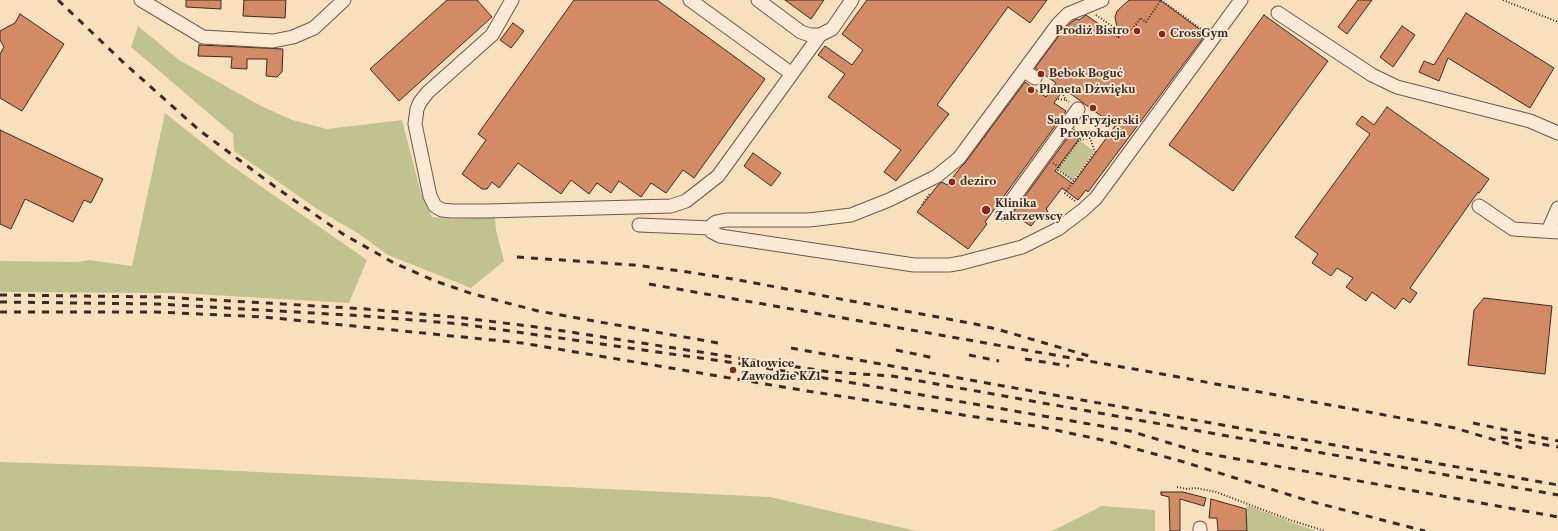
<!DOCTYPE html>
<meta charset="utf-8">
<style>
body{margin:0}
canvas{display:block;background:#f9e0bd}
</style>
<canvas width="1558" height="531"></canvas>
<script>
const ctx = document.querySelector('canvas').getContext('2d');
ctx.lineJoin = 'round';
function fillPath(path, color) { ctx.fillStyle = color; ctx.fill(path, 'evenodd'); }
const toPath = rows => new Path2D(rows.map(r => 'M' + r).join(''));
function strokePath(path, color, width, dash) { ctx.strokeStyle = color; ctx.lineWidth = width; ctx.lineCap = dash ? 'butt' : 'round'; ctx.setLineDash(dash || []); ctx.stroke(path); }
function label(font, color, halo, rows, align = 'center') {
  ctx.font = font + ' "Libre Caslon Text",serif'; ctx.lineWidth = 3.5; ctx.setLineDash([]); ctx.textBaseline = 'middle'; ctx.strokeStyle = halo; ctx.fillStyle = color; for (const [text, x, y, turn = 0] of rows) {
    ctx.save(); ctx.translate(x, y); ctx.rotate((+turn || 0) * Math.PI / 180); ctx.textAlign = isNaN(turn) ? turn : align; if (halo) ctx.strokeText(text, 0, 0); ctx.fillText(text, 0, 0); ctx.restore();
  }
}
fillPath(toPath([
 [138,26,179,60,261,106,292,120,327,129,402,120,421,193,432,217,455,219,495,217,496,230,504,261,471,288,388,255,359,234,320,211,234,151,233,134,131,47],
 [165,113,229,164,367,260,349,303,178,293,0,292,0,261,78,262,89,260,132,266],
 [1079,140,1094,151,1073,180,1058,169],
 [0,462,155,467,770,497,916,531,0,531],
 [1247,505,1296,524,1317,531,1247,531,1246,509],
 [1102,506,1155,510,1155,531,1052,531]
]), '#c0c28f');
const building = toPath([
 [186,0,221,0,221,9,186,7,186,0],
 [244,0,286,0,285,18,243,16,244,0],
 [447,0,477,0,492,17,399,101,370,69,447,0],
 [574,0,657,0,765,79,694,178,683,170,666,193,651,183,641,197,619,181,611,193,597,183,589,194,571,180,561,194,518,163,499,188,492,182,487,189,482,189,462,174,486,140,478,134,574,0],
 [785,0,824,0,811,19,785,0],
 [867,0,1047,0,1030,23,1008,7,937,105,949,114,896,181,884,172,901,150,828,97,845,74,818,55,825,46,852,65,863,50,842,34,867,0],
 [1129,0,1160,0,1206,34,1088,192,1086,190,1078,200,1062,188,1046,209,1048,211,1043,218,1039,216,1031,226,1012,214,1074,129,1082,135,1055,171,1073,184,1115,126,1064,89,1054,103,1066,111,985,222,987,224,968,249,917,212,938,185,942,182,947,185,960,168,965,163,1025,82,1046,97,1056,83,1035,68,1064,29,1073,21,1077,19,1079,20,1086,15,1119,38,1115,17,1117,11,1129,0],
 [1358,0,1372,0,1347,34,1338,27,1358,0],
 [1466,13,1554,68,1530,108,1448,58,1439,81,1419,72,1424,61,1434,65,1466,13],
 [20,14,64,44,22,111,0,98,0,54,4,47,0,40,0,31,15,23,20,14],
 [1264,15,1328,61,1233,191,1169,145,1264,15],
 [513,23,524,31,511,48,500,40,513,23],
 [1402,26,1415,35,1393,67,1380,57,1402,26],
 [199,45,283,49,282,72,277,77,266,76,267,59,247,59,247,69,231,68,232,57,198,56,199,45],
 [1387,107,1489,179,1479,193,1478,192,1410,288,1417,293,1410,303,1403,298,1395,309,1372,292,1366,301,1346,287,1353,278,1337,268,1331,276,1312,263,1318,254,1295,237,1370,134,1356,124,1362,116,1374,125,1387,107],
 [0,130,103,179,91,203,84,200,73,222,25,199,11,229,0,224,0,130],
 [753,153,781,173,771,186,744,166,753,153],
 [1484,298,1552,306,1545,374,1468,365,1474,310,1484,298],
 [1161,492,1183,492,1206,498,1204,506,1180,499,1180,531,1170,531,1169,497,1161,495,1161,492],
 [1211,499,1246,509,1247,531,1218,531,1217,518,1209,518,1211,499]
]);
fillPath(building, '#d38b65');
strokePath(building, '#3a2b26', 1);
const minor = toPath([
 [141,0,203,37,273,41,293,37,314,28,344,0],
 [512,0,492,35,428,92,420,102,417,109,415,124,430,196,435,206,442,210,452,211,487,211,671,206,686,201,718,176,820,35],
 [690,0,792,74],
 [758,0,801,32,810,35,820,35,832,29,852,0],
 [1102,0,1068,14,1058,24,959,158,937,176,889,200,851,215,809,220,726,220,716,222,712,225,712,232,720,236,914,265,949,265,961,263,1022,247,1058,229,1083,210,1096,198,1241,0],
 [1278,13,1372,75,1397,87,1530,121,1558,133],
 [1024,71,1035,78],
 [1479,206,1513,229,1558,232],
 [1002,214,1078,109],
 [639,225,711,228],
 [1548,231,1558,208],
 [1200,528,1200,531]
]);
strokePath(minor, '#6a584c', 15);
strokePath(toPath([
 [1161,0,1204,31],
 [1503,0,1558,22],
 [1096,15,1119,31,1127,32,1133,29,1140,18,1146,22,1161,0],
 [1044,84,1047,86,1049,93],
 [1047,86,1054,86],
 [1062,92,1066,100,1069,102],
 [1058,99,1066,100],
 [1053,163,1059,167,1079,140,1090,138,1097,126,1095,121,1087,115],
 [1059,167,1058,170,1074,181],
 [1075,201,1065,193,1095,152,1090,138],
 [922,205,930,193],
 [1177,487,1187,489,1196,488,1216,492,1290,520,1325,531]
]), '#3a2b26', 2, [1, 2]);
strokePath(minor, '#fbebd4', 13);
strokePath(toPath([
 [58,0,124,63,199,130,274,186,343,234,394,263,435,281,473,294,538,311,718,343],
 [517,257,634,265,681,271,733,279,975,324,1000,330,1089,356],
 [649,284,1151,372,1455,428,1522,448],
 [0,295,159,297,267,303,366,309,464,318,544,328,830,372,892,376,1558,495],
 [0,302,158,304,365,316,461,324,749,365,1130,431,1199,452,1558,517],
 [0,312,157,312,264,317,522,343,807,391,1041,427,1107,441,1184,462,1309,501,1425,531],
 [791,348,1558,485],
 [896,350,934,358],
 [969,355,999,361],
 [1025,359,1069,366],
 [1473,423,1558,441],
 [1501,437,1558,447]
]), '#3a2b26', 3, [7, 7]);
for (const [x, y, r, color] of [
 [1137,31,4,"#8f2418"],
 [1162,34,4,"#8f2418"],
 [1041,74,4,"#8f2418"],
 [1031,90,4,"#8f2418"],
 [1093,108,4,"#8f2418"],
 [952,182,4,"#8f2418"],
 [986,210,5,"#8f2418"],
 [733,370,4,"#8f2418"]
]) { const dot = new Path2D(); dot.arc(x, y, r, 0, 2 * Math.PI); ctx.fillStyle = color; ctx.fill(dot); strokePath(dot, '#fbebd4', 1.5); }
label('bold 11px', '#3a2b26', '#fbebd4', [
 ["Prodiż Bistro",1129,31,"right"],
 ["CrossGym",1170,34],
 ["Bebok Boguć",1049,74],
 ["Planeta Dźwięku",1039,90],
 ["Salon Fryzjerski",1093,121,"center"],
 ["Prowokacja",1093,134,"center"],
 ["deziro",960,182],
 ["Klinika",995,204],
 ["Zakrzewscy",995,217],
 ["Katowice",741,364],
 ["Zawodzie KZ1",741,377]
], 'left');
</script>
